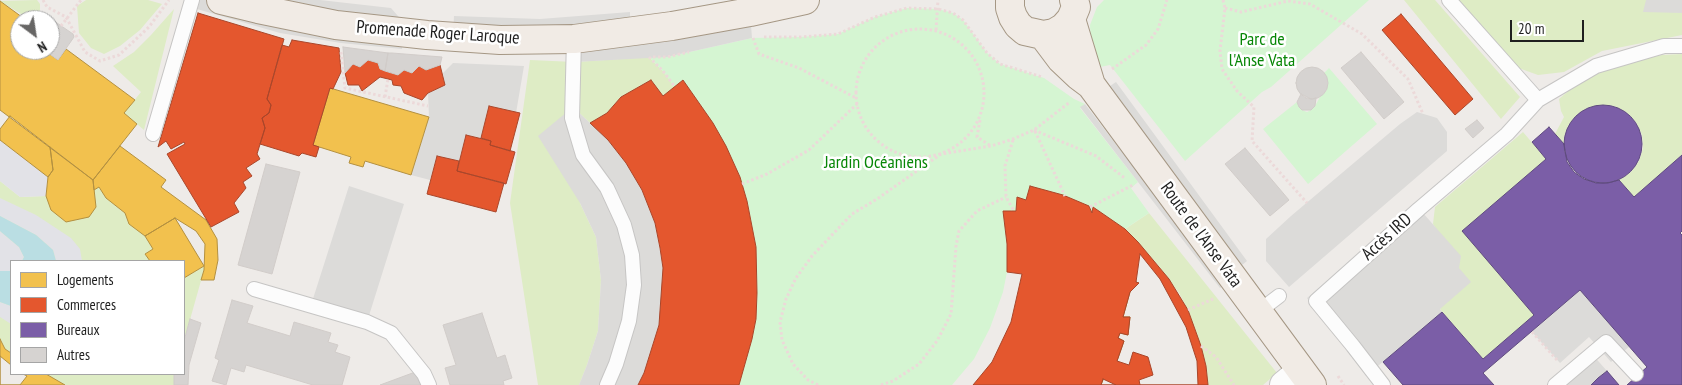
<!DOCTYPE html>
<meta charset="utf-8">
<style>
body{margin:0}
#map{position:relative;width:1682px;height:385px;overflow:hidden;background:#eeebe8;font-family:"PT Sans Narrow",sans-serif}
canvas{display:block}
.legend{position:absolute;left:10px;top:260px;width:175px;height:115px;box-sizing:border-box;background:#fff;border:1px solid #a5a5a5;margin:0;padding:6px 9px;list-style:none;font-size:15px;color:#1f1f1f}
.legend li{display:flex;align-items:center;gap:10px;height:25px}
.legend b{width:25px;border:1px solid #a5a5a5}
.north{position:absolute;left:10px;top:10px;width:50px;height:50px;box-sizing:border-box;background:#fff;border:1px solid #a5a5a5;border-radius:50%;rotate:149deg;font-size:14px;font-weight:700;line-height:20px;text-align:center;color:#1f1f1f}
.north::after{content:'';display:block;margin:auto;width:18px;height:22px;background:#676665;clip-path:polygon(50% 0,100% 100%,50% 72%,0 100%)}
.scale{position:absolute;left:1510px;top:20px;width:74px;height:22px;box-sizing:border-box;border:2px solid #1f1f1f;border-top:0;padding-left:6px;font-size:15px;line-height:18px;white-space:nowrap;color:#1f1f1f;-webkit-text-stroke:4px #fff;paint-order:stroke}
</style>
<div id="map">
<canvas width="1682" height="385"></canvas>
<ul class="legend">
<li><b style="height:14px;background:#f2c14e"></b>Logements</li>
<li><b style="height:14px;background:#e4572e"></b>Commerces</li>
<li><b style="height:14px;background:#7b5ea7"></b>Bureaux</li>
<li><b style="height:14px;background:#d6d3d1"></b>Autres</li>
</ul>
<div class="north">N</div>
<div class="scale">20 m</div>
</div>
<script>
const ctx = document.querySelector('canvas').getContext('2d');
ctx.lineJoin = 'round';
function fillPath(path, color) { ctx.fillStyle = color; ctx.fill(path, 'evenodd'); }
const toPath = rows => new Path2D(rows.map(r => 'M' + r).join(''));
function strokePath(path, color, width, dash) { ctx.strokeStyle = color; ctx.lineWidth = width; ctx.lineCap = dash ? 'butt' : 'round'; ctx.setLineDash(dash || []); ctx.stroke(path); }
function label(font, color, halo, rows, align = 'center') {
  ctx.font = font + ' "PT Sans Narrow",sans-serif'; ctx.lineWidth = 5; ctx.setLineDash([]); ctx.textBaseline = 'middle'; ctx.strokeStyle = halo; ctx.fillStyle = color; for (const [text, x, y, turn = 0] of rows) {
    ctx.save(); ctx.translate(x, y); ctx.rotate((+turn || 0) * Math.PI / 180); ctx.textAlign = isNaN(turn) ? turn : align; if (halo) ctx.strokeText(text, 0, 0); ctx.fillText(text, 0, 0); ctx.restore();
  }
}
fillPath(toPath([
 [37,0,40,4,40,10,29,19,0,1],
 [86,0,148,0,162,4,140,30,120,46,104,54,91,48,79,33,77,6],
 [1404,0,1435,0,1520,97,1501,119],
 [1458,0,1682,0,1682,35,1602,51,1564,72,1538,75,1513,66],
 [174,9,144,130,124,113,141,92,113,66,134,52,151,35],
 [1682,54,1682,155,1634,197,1619,180,1631,172,1639,161,1643,148,1642,135,1636,122,1626,112,1614,106,1600,105,1587,108,1576,116,1568,126,1564,137,1564,144,1555,134,1564,117,1561,111,1559,99,1573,87,1600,72,1631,62,1662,55],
 [649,57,663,71,675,87,663,96,651,80,621,97,607,113,590,123,573,107,580,203,596,237,601,280,598,331,587,365,579,385,538,385,510,203,530,60,575,62],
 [1523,132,1546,159,1463,231,1534,315,1483,359,1440,309,1459,268,1433,224,1435,207],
 [0,181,20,197,46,196,51,210,66,222,94,190,99,187,106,198,125,213,129,224,145,236,153,249,145,254,150,261,11,261,11,353,5,349,0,339],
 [1149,213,1277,373,1263,385,1208,385,1206,366,1201,346,1188,310,1179,293,1158,265,1125,229],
 [204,266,204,270,184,341,184,278],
 [46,374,174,374,174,385,65,385]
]), '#deecc5');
fillPath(toPath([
 [1104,0,1369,0,1271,87,1262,92,1185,161,1110,65,1100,67,1091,46,1090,25,1097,7],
 [907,8,938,9,953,13,963,20,987,53,1000,64,1044,78,1074,99,1085,104,1080,108,1138,182,1131,188,1149,213,1125,229,1093,207,1092,213,1089,206,1065,196,1030,187,1026,200,1017,197,1016,211,1003,212,1007,244,1007,272,1003,292,990,328,974,359,952,385,739,385,752,339,756,319,757,293,756,247,747,201,740,177,713,123,683,80,675,87,663,71,649,57,667,57,752,38,801,37,838,34,875,17],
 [1329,68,1377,124,1308,184,1263,129,1297,102,1302,110,1307,112,1311,110,1315,106,1320,97,1326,91,1328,83,1324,73]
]), '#d5f5d2');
fillPath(toPath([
 [192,0,320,0,391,8,404,23,402,49,341,43,280,33,190,7],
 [1646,0,1682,0,1682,13,1643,12],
 [630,12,630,31,750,12,752,38,667,57,575,62,574,40,453,35,454,16,540,19],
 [453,63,524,66,516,113,489,106,481,138,466,135,459,161,437,156,430,180,411,175,429,117,428,93,445,85,443,73],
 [1116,82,1247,261,1242,265,1110,86],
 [1085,104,1224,285,1220,288,1080,107],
 [573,107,608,140,626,163,642,190,655,223,663,268,662,301,659,325,653,345,644,373,638,385,579,385,587,365,598,331,601,280,596,237,580,203,538,136],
 [1417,112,1437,118,1447,132,1447,151,1289,287,1266,261,1266,239,1291,216,1400,124],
 [349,186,404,204,367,322,311,305],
 [1415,204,1461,256,1459,268,1471,282,1440,309,1442,312,1366,376,1307,298],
 [1580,290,1630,346,1611,362,1589,337,1560,363,1532,332],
 [1592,354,1607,371,1591,385,1555,385]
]), '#dcdbd9');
fillPath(toPath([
 [0,140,48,177,46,196,20,197,0,181],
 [0,198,36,215,71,238,80,249,82,261,56,261,53,250,36,235,0,216],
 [0,231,19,247,24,257,22,261,11,261,11,271,0,271],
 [0,302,11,306,11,324,0,317]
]), '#e2e2e7');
fillPath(toPath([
 [0,216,36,235,53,250,56,261,22,261,24,257,19,247,0,231],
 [0,271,11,271,11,306,0,302]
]), '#badee3');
const homes = toPath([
 [0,1,26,20,20,20,20,50,44,50,58,60,66,49,135,100,124,113,137,124,93,180,0,110,0,1],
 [330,88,429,117,411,175,365,161,363,167,349,163,351,157,313,145,330,88],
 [10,116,50,147,53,170,48,177,0,140,0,129,10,116],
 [120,146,166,180,161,187,206,220,217,239,218,260,214,280,201,280,204,270,205,244,196,231,175,218,145,236,129,224,125,213,106,198,99,187,94,190,93,180,120,146],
 [50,147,93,180,96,207,89,217,66,222,51,210,46,196,48,177,53,170,50,147],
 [175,218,204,266,184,278,184,261,150,261,145,254,153,249,145,236,175,218],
 [1133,251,1130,280,1139,283,1130,292,1123,317,1130,317,1128,335,1120,333,1118,338,1124,341,1117,361,1112,358,1101,385,1043,385,1060,352,1072,312,1078,276,1079,253,1133,251],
 [0,339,5,349,11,353,11,374,46,374,65,385,0,385,0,339],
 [0,356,11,365,11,374,23,374,27,376,20,385,0,385,0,356]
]);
fillPath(homes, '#f2c14e');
strokePath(homes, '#b39040', 1);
const shops = toPath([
 [198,13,284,39,267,99,271,105,269,113,262,118,265,128,257,154,260,159,246,168,252,176,243,182,246,188,234,203,239,212,211,227,167,154,185,144,184,142,171,149,166,141,158,147,198,13],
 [1401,14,1473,99,1455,115,1382,30,1401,14],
 [292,40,339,48,341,72,333,89,330,88,313,145,319,147,316,157,302,153,299,156,260,144,265,128,262,118,269,113,271,105,267,99,282,45,289,47,292,40],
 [368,60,378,63,380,69,398,75,404,70,412,73,419,66,426,70,440,65,445,85,428,93,422,100,404,93,401,86,393,85,392,80,380,77,362,91,359,85,348,85,345,73,353,64,360,67,368,60],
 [651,80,663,96,683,80,713,123,726,146,740,177,747,201,756,247,757,293,756,319,752,339,739,385,638,385,644,373,659,325,663,268,660,248,655,223,642,190,626,163,608,140,590,123,607,113,621,97,651,80],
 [489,106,520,113,510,151,490,145,491,141,481,138,489,106],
 [466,135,491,141,490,145,515,152,506,184,457,171,466,135],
 [437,156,459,161,457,171,504,183,496,212,427,194,437,156],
 [1030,186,1063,195,1089,206,1092,213,1093,207,1125,229,1138,242,1169,279,1188,310,1201,346,1206,366,1208,385,973,385,992,362,1011,322,1022,274,1007,272,1007,244,1003,211,1016,211,1017,197,1026,200,1030,186],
 [1140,254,1160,279,1186,327,1197,361,1198,385,1140,385,1139,380,1153,375,1148,357,1133,352,1129,365,1117,361,1124,341,1118,338,1120,333,1128,335,1130,317,1123,317,1130,292,1139,283,1136,282,1140,254],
 [1103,379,1116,385,1101,385,1103,379]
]);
fillPath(shops, '#e4572e');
strokePath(shops, '#a9462a', 1);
const offices = toPath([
 '1564 144a39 39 0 1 1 78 0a39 39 0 1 1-78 0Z',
 [1549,127,1564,144,1567,162,1574,172,1584,179,1596,183,1608,183,1619,180,1634,197,1682,155,1682,231,1680,233,1682,235,1682,385,1627,385,1647,367,1580,290,1483,373,1494,385,1403,385,1383,362,1442,312,1483,359,1534,315,1462,231,1546,159,1532,142,1549,127],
 [1607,371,1619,385,1591,385,1598,378,1607,371]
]);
fillPath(offices, '#7b5ea7');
strokePath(offices, '#5f4b7e', 1);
const building = toPath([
 [44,14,73,34,74,37,58,60,44,50,50,50,50,20,38,20,44,14],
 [343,47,388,53,385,71,380,69,378,63,368,60,360,67,353,64,345,73,343,47],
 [1361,52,1404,102,1384,119,1341,68,1361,52],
 [388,53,392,53,442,57,440,65,426,70,419,66,412,73,404,70,398,75,385,71,388,53],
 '1296 83a16 16 0 1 1 32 0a16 16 0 1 1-32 0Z',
 [1301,94,1311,99,1316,98,1315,106,1311,110,1302,110,1299,107,1297,102,1301,94],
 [1477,120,1484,128,1473,138,1465,129,1477,120],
 [1245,148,1289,200,1270,216,1225,164,1245,148],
 [266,164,300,172,272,274,238,265,266,164],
 [232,300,253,306,247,323,290,336,294,322,331,333,328,342,338,345,335,352,350,357,342,385,313,385,246,365,244,372,231,368,226,385,212,381,219,360,215,358,232,300],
 [482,313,497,358,505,355,512,378,503,381,504,385,450,385,445,368,456,365,443,325,482,313],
 [190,319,201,323,189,365,188,385,174,385,174,374,184,374,184,341,190,319],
 [418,371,423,385,380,385,418,371]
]);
fillPath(building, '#d6d3d1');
strokePath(building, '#d1ccc9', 1);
const service = toPath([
 [1449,0,1538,100,1596,66,1664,46,1682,46],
 [574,39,572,118,583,155,607,188,624,225,632,255,634,285,629,321,616,364,607,385],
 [153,134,192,0],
 [254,289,367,322,391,333,424,374,429,385],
 [1258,312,1279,296],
 [1383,385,1353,346,1316,301,1419,209,1507,134,1538,100],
 [1555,385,1606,342,1636,374]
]);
const tertiary = toPath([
 [1284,385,1301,371]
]);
const primary = toPath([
 [221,0,258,9,336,25,427,35,500,40,574,39,672,26,750,12,805,0],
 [1010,0,1010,8,1013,17,1018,25,1025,31,1043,35,1054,33,1064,27,1071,19,1076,7,1074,0],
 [1071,19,1091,85],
 [1043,35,1061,59,1079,76,1091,85,1312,385]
]);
strokePath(service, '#c6c5c4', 16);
strokePath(tertiary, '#c6c5c4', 30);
strokePath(primary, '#a59784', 30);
strokePath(toPath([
 [43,0,47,7,66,17,85,52,100,61,119,55,149,27,169,0],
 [1223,0,1225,8,1220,51,1222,69,1237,91,1254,107,1252,141,1307,203],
 [1225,8,1241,12,1288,1,1310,4,1362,34,1408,79,1423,114],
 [61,26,81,0],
 '856 93a64 64 0 1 1 128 0a64 64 0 1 1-128 0Z',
 [936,30,938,0],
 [764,37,801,37,838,34,875,17,907,8,938,9,953,13,963,20,987,53,1000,64,1042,77],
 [753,38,759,54,799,68,856,98],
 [341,52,345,88,428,106],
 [649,57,663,71,675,87],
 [653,57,667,57,689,52],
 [1112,69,1146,45,1158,29,1167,0],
 [385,97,388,79],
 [980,120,977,137,991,146],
 [1034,130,1096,156,1126,179],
 [1035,131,1065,196],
 [1013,140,1005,166,1006,197,1014,211],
 [742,184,767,174,809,150,857,104],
 [1090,207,1133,185],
 [1188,310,1215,298],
 [1532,332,1557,360],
 [1201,346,1216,357,1234,385],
 [1338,376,1344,385],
 [818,385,808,380,793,364,782,340,780,322,786,299,796,278,812,256,852,214,877,199,941,154,991,146,1013,139,1034,130,1070,102],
 [881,385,893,381,919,364,937,341,951,314,956,246,959,231,977,211,1006,197]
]), '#ecd9d9', 3, [2.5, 2.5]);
strokePath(service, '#fcfcfc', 14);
strokePath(tertiary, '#fcfcfc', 28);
strokePath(primary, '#f1ebe5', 28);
label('18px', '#1f1f1f', '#fff', [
 ["Promenade Roger Laroque",438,33,4],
 ["Route de l'Anse Vata",1201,235,54],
 ["Accès IRD",1387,237,-42]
]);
label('18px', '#068605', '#fff', [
 ["Parc de",1262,40],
 ["l'Anse Vata",1262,61],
 ["Jardin Océaniens",876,163]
]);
</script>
